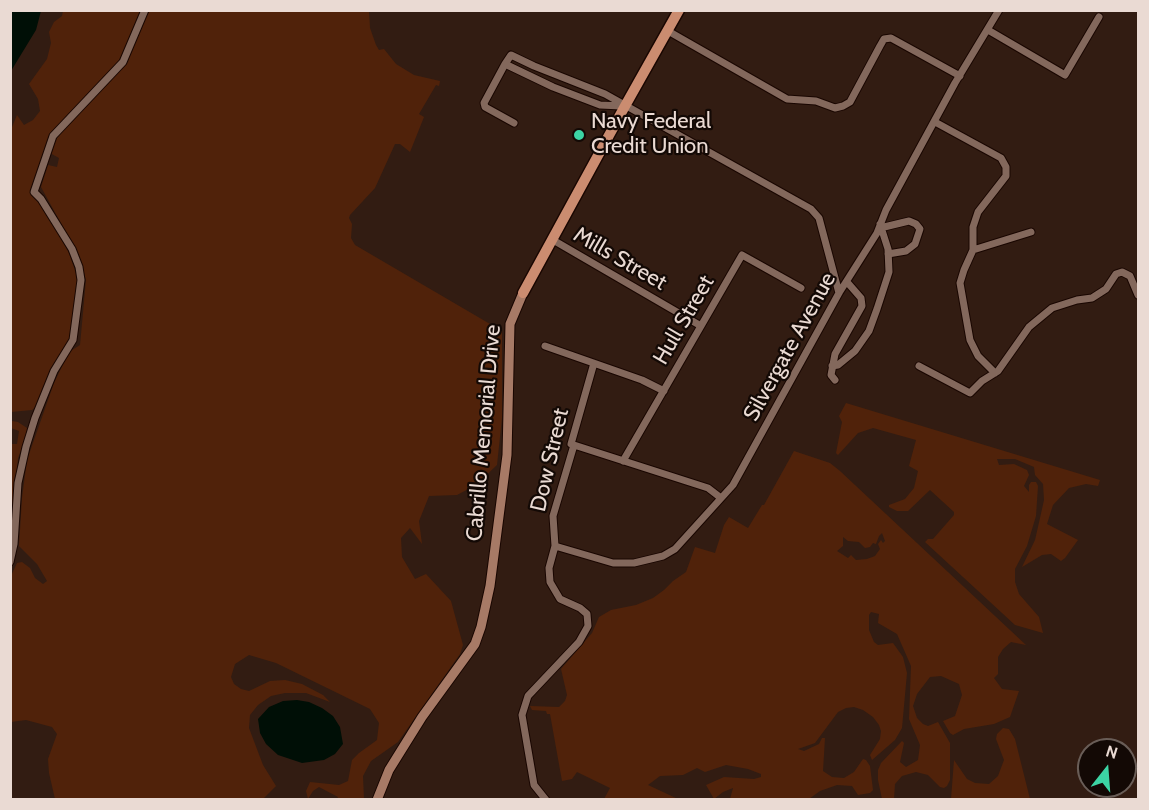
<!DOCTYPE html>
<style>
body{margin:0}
#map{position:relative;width:1149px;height:810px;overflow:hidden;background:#321c12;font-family:Cabin,sans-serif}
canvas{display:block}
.frame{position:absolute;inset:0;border:12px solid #eadad3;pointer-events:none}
.north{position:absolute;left:1077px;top:738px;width:60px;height:60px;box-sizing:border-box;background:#130905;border:2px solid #695d57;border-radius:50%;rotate:17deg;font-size:16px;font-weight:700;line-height:24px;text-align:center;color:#eadad3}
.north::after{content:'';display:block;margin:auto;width:21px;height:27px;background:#3cd4a4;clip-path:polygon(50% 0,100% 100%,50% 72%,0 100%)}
</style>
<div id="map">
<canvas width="1149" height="810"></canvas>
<div class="frame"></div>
<div class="north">N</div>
</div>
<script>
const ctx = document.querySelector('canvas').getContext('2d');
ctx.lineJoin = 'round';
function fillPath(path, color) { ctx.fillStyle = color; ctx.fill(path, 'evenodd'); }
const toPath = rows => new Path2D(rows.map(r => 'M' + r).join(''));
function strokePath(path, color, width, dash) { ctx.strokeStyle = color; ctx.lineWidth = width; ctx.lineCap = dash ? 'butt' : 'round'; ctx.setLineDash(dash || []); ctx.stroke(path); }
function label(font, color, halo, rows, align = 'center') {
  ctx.font = font + ' Cabin,sans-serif'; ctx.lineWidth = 4.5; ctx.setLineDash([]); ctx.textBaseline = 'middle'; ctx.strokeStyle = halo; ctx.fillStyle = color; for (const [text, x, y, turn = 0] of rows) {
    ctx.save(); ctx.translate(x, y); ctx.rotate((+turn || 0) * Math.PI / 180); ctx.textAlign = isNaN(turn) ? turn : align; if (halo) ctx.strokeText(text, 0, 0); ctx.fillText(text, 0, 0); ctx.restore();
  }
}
fillPath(toPath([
 [63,11,143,11,125,52,114,70,52,133,32,190,43,206,69,253,77,276,77,294,72,336,40,403,32,410,11,412,10,132,17,115,24,125,33,120,40,111,38,99,29,84,47,59,51,43,49,32,54,22,62,16],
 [148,11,369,11,370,28,376,45,379,50,384,49,396,64,414,75,440,81,439,86,436,85,419,114,424,117,410,152,400,144,395,144,375,188,350,215,349,218,352,224,351,238,355,245,502,331,502,418,497,465,476,485,457,495,429,496,419,521,422,544,410,528,401,538,402,557,415,579,426,574,451,601,463,645,460,654,398,742,371,761,363,776,364,799,337,799,338,797,319,787,313,791,308,799,306,791,310,782,339,785,348,781,352,760,359,753,377,740,379,723,370,709,276,663,249,655,235,664,231,677,234,684,241,689,249,691,270,681,285,680,302,684,323,695,330,702,306,693,285,693,271,696,258,705,250,715,249,728,263,765,276,786,263,799,55,799,49,773,48,759,57,734,52,727,26,720,11,722,10,578,17,563,22,562,30,568,35,578,43,584,47,581,37,564,19,546,22,498,27,460,54,383,69,352,80,345,86,280,79,256,41,187,48,165,57,167,59,158,50,153,54,138,66,123,122,68],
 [846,403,1100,480,1098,486,1086,484,1069,488,1053,505,1047,524,1078,540,1065,558,1061,561,1051,554,1042,555,1022,567,1035,540,1040,518,1044,500,1043,484,1035,475,1034,467,1015,459,997,459,999,465,1014,464,1027,470,1029,475,1024,486,1029,492,1029,485,1031,482,1036,482,1038,486,1036,516,1027,546,1015,569,1015,582,1019,594,1039,617,1043,633,1015,625,925,542,928,539,933,539,954,515,954,512,930,490,908,511,897,511,889,507,889,505,905,499,914,488,918,471,909,466,916,440,873,428,858,433,838,455,836,453,842,422,839,416],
 [12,421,18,422,27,428,26,438,18,458,11,542,11,444,17,444,19,431,11,428],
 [794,451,830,463,840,471,1026,645,1011,642,1003,649,998,657,998,674,994,678,1002,689,1019,691,1010,717,994,724,964,729,953,735,950,733,943,721,955,716,962,695,959,684,941,676,930,677,917,694,913,706,917,718,923,724,928,726,938,722,950,743,950,780,947,786,944,788,940,787,928,775,916,772,902,776,895,784,894,799,882,799,878,780,878,770,881,763,902,741,904,743,900,762,906,767,918,760,920,745,909,719,911,666,897,634,878,623,879,614,871,612,869,615,869,630,874,642,878,645,893,643,903,657,907,673,902,728,895,740,872,760,870,755,880,739,881,731,879,725,873,717,863,710,854,707,846,708,838,712,815,743,798,749,804,751,819,744,822,738,825,738,823,771,832,777,844,778,854,772,863,759,866,760,870,766,873,790,870,793,858,795,852,786,837,785,820,791,809,799,730,799,733,788,723,792,714,799,706,785,724,777,754,779,761,777,761,774,748,769,726,765,705,772,697,768,683,775,660,776,648,785,678,799,604,799,610,788,577,772,572,779,562,781,550,714,547,714,546,711,532,710,530,706,559,707,565,701,567,695,561,669,592,633,599,617,611,610,636,605,653,598,664,590,673,581,686,572,695,547,715,553,724,525,729,517,748,528,762,505,764,505],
 [882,533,885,541,883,543,881,540,878,544,880,549,875,556,867,559,856,560,851,555,848,558,837,551,843,546,843,537,848,541,859,542,865,548,870,547,873,543,876,544,879,536],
 [1003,728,1009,729,1015,739,1030,799,951,799,954,760,967,779,975,783,989,784,998,776,1004,760,996,739,997,734]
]), '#50220a');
fillPath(toPath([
 [11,10,41,11,36,30,11,71],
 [297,700,309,702,322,708,333,716,340,727,343,744,335,754,324,760,302,763,278,755,266,744,260,733,258,719,269,707,283,701]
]), '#000f06');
const street = toPath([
 [988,30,1065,75,1099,17],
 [668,31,787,99,816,101,835,108,843,106,850,102,880,46,884,39,891,38,960,76],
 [505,64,511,55,534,66,605,94,811,209,819,218,839,293],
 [935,122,1001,158,1006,167,1006,176,978,212,973,227,973,250,964,270,960,283,970,340,978,356,995,373],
 [514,123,485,107,484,103,505,64,553,87,600,105,622,106],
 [880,228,909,221,916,224,920,229,915,244,906,251,888,254],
 [553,240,701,326],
 [973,250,1031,232],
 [545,346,642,380,664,391],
 [832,366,838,365,855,351,869,331,877,309,889,272,888,249,880,224],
 [919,366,970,393,982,381,998,371,1029,327,1052,308,1077,300,1092,298,1106,289,1116,274,1122,272,1130,276,1138,295],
 [835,380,831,375,835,354,862,306,861,298,847,282],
 [574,445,708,488,721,498],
 [623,461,742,255,801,288],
 [555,546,613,563,634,563,663,556,675,549,733,485,839,293,877,233,886,210,955,83,999,10],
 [10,562,14,544,18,483,26,447,35,418,54,371,73,340,81,280,79,267,72,249,41,199,34,192,53,136,123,62,145,10],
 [546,800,534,785,522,715,528,696,579,642,588,626,587,614,580,608,560,599,550,582,549,568,555,546,553,516,574,445,571,444,594,363]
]);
const secondary = toPath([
 [377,800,389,770,422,717,475,644,481,627,490,586,507,455,510,324,523,293]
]);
const primary = toPath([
 [523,293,625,106,679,10]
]);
strokePath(street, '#190601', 9);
strokePath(secondary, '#190601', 11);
strokePath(primary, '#190601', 13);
strokePath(street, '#83685c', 7);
strokePath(secondary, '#a77a66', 9);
strokePath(primary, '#cb8c70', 10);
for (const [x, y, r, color] of [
 [579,135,6,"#3cd4a4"]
]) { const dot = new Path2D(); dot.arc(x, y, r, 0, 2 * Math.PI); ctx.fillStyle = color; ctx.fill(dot); strokePath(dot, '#130905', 2); }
label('22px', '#eadad3', '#130905', [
 ["Navy Federal",591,122],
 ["Credit Union",591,147]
], 'left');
label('22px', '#eadad3', '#130905', [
 ["Mills Street",620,259,30],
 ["Hull Street",684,320,-60],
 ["Silvergate Avenue",790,347,-61],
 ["Cabrillo Memorial Drive",484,433,-85],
 ["Dow Street",550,460,-77]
]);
</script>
